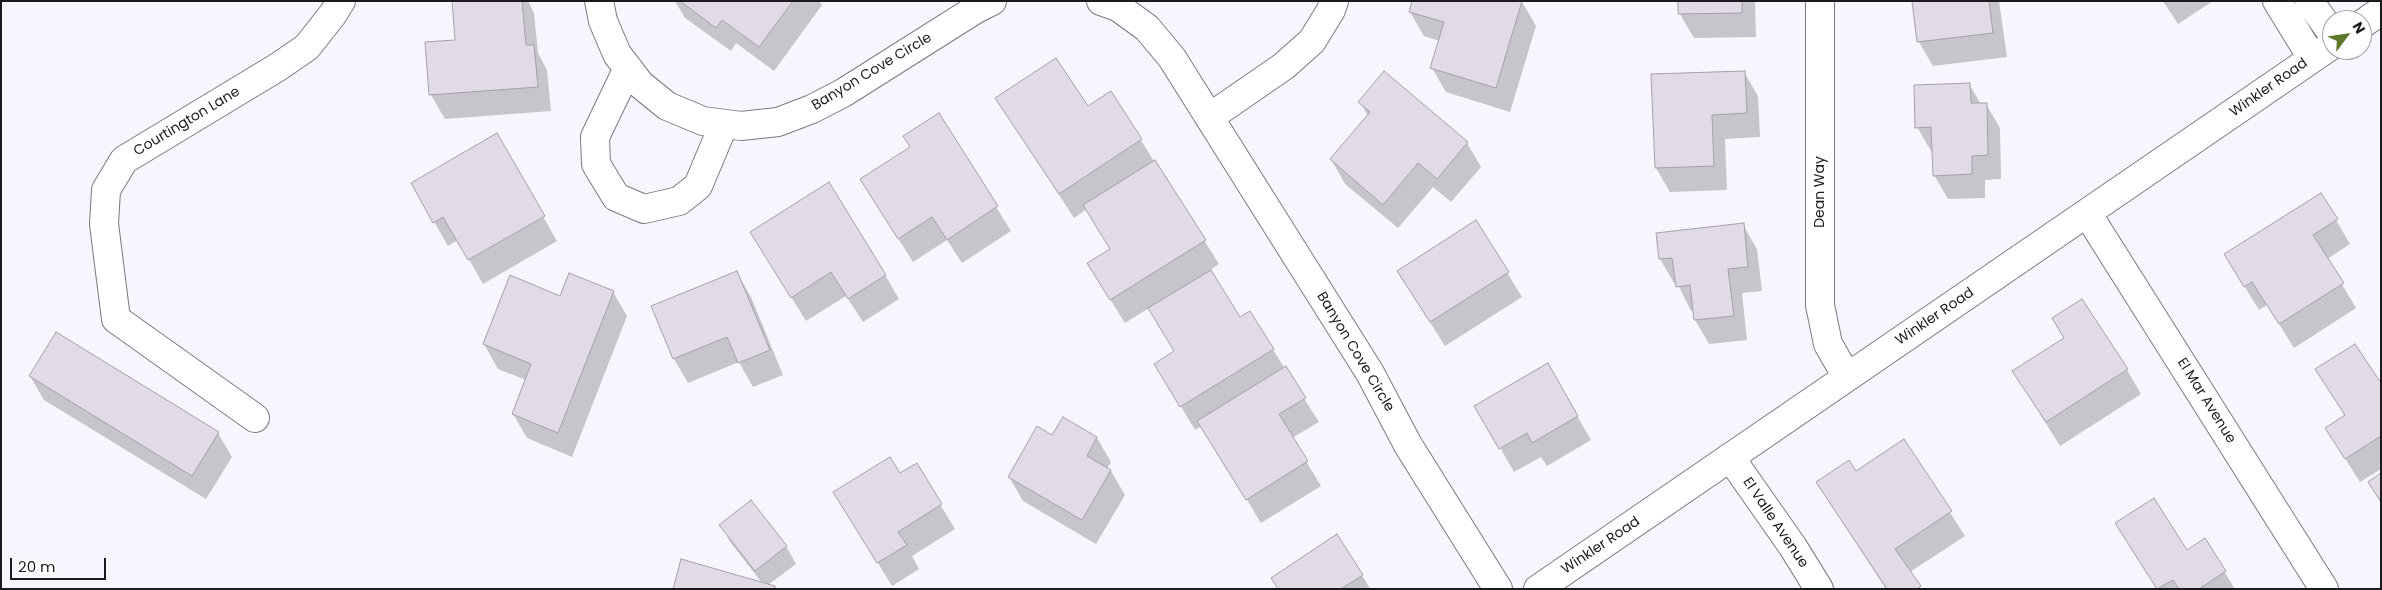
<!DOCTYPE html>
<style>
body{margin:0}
#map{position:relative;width:2382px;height:590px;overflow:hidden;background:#f9f5fe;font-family:Poppins,sans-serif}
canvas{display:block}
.frame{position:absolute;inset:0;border:2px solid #1c1a1e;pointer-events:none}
.north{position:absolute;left:2322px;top:10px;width:50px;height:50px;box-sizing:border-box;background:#fff;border:1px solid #a4a3a5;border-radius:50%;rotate:59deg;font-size:14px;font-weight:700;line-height:20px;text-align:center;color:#1c1a1e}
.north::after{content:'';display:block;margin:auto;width:18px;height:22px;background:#5d782c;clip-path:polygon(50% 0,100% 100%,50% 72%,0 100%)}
.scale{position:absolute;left:10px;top:558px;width:96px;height:22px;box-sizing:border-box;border:2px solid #1c1a1e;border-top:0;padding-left:6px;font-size:15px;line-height:18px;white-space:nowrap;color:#1c1a1e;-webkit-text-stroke:4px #fff;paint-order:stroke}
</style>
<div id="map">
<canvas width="2382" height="590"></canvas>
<div class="frame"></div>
<div class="north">N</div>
<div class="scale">20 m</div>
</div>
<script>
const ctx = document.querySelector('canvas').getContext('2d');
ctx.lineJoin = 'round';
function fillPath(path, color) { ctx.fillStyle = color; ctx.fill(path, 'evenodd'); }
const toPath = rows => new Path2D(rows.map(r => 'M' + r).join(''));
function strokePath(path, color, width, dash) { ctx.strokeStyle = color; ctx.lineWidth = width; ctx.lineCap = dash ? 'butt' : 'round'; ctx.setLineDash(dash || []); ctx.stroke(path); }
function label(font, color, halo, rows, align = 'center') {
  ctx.font = font + ' Poppins,sans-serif'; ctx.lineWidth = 4; ctx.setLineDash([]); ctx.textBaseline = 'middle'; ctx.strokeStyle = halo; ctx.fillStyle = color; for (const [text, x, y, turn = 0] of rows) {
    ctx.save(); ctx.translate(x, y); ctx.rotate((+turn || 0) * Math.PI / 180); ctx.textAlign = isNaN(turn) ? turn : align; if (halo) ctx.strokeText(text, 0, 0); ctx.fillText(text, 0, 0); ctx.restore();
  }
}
fillPath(toPath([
 [453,1,528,1,534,13,538,53,547,70,551,111,445,119,431,95,456,41],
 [675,1,819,1,822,5,774,71,736,43,731,51,685,18],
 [1677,1,1755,1,1756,37,1694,38,1680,14],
 [1913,1,1999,1,2007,57,1933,66,1919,42],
 [2163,1,2213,1,2178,24],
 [1522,2,1536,26,1510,112,1446,92,1432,68,1440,41,1424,36,1410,12],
 [1744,72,1758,96,1760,137,1725,139,1727,190,1670,192,1656,168],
 [1969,84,1981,104,1986,104,2000,128,2001,179,1985,180,1985,198,1948,199,1934,175,1933,151,1931,151,1917,127],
 [1111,93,1219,264,1210,270,1239,319,1249,312,1319,422,1292,438,1321,486,1261,523,1202,426,1195,430,1170,388,1175,352,1149,308,1125,323,1103,288,1111,250,1087,209,1074,218,997,99,1088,108],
 [1360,102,1467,143,1481,167,1451,202,1433,187,1398,228,1345,184,1331,159,1368,116],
 [939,115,1011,231,962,263,947,240,913,262,876,203,911,148],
 [496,135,557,241,483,284,458,240,448,246,412,183],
 [2336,220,2350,244,2327,259,2356,308,2294,348,2267,305,2259,310,2240,279],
 [1476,222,1522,297,1445,346,1413,295],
 [1743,225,1757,249,1762,291,1742,293,1747,340,1709,344,1695,320,1694,310,1691,311,1677,283,1674,283,1660,259],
 [766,256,885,275,899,299,863,322,846,296,806,321],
 [737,273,751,297,783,375,753,387,739,362,688,383,674,359,653,307],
 [613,292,627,316,572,457,527,438,513,414,526,380,498,369,484,344,561,297],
 [1547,364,1591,440,1547,466,1541,457,1514,472,1476,406],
 [2127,370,2141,394,2060,446,2014,372],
 [2317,370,2381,386,2381,469,2360,482,2341,452,2345,416],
 [30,376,218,433,232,457,206,499,44,400],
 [1063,419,1097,438,1111,462,1107,469,1111,471,1125,495,1096,544,1023,501,1009,477,1053,437],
 [1904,441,1965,536,1910,572,1921,589,1886,589,1817,483,1856,473],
 [916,465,955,529,912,556,919,569,892,586,849,516,900,475],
 [2116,523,2187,551,2205,540,2235,589,2157,589],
 [721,525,786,546,796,564,768,585,776,589,674,589,762,583,731,543],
 [1362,575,1370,589,1279,589]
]), '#0003');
const building = toPath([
 [452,1,522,1,526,45,534,45,538,87,429,95,425,42,455,40,452,1],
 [680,1,793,1,759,47,722,20,716,28,680,1],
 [1412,1,1522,1,1496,88,1430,68,1444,22,1409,12,1412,1],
 [1678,1,1742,1,1742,13,1678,14,1678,1],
 [1912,1,1989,1,1993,33,1917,42,1912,1],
 [1056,58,1088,106,1111,91,1142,139,1059,194,995,98,1056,58],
 [1384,71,1468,142,1437,179,1418,163,1383,205,1330,159,1370,112,1358,102,1384,71],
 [1745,71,1747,113,1712,115,1714,166,1655,168,1651,74,1745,71],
 [1970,83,1971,103,1987,103,1988,155,1972,156,1972,174,1933,176,1931,127,1915,128,1914,85,1970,83],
 [939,113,998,206,947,240,932,217,898,239,860,179,910,147,903,136,939,113],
 [497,133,545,216,468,260,443,217,433,223,411,183,497,133],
 [1155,160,1206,240,1110,300,1087,263,1110,249,1083,205,1155,160],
 [829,182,886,275,848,299,831,272,791,298,750,232,829,182],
 [2321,193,2338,219,2313,235,2344,283,2279,324,2252,282,2244,287,2224,254,2321,193],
 [1476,220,1509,272,1430,322,1397,271,1476,220],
 [1744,223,1748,267,1728,269,1734,316,1694,320,1690,285,1676,287,1672,258,1659,259,1656,233,1744,223],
 [1211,270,1240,317,1250,311,1274,349,1180,407,1154,364,1174,351,1148,308,1211,270],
 [737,271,770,350,738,363,727,337,673,359,651,306,737,271],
 [569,273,614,291,558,433,512,414,531,364,483,344,510,275,560,296,569,273],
 [2082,299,2128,369,2046,422,2012,371,2064,338,2052,318,2082,299],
 [56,332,219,432,192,476,29,376,56,332],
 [2355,344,2381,383,2381,436,2345,459,2325,428,2345,415,2315,369,2355,344],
 [1548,363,1578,416,1532,443,1527,433,1499,449,1474,406,1548,363],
 [1286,366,1306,398,1279,414,1308,461,1246,500,1197,421,1286,366],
 [1063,417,1097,437,1087,456,1111,470,1082,520,1008,477,1037,426,1052,435,1063,417],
 [1904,439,1952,511,1895,549,1921,586,1917,589,1887,589,1816,482,1849,460,1856,471,1904,439],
 [890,457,900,473,917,463,942,504,898,532,907,545,877,563,833,492,890,457],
 [2381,473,2381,502,2368,482,2381,473],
 [2154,498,2187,550,2205,538,2226,571,2199,589,2179,589,2173,580,2157,589,2115,523,2154,498],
 [751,500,787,546,755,571,719,525,751,500],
 [1337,534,1363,575,1341,589,1278,589,1271,578,1337,534],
 [681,559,775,586,775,589,673,589,681,559]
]);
fillPath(building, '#e0dbe7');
strokePath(building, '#a49faa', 1);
const minor = toPath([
 [599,1,603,21,617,54,640,84,667,106,703,121,741,126,778,122,812,109,843,93,976,9,992,1],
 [1101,1,1118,7,1147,28,1172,58,1370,373,1408,445,1498,589],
 [1820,1,1820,305,1828,344,1847,377],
 [2277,1,2312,58],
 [2309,1,2332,33],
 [2362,24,2381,11],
 [628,68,595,137,596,164,616,197,644,209,679,201,698,186,724,124],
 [1210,117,1284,66,1312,41,1331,10,1334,1],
 [2087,213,2324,589],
 [255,418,116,319,104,224,106,190,124,160,278,67,307,47,333,14,341,1],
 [1730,457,1793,547,1819,589],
 [1538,589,2332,45]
]);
strokePath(minor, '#7d7882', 30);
strokePath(minor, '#fff', 28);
label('14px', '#1c1a1e', '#fff', [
 ["Banyon Cove Circle",872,72,-31],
 ["Winkler Road",2269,88,-35],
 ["Courtington Lane",187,122,-31],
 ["Dean Way",1820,192,-90],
 ["Winkler Road",1935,317,-34],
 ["Banyon Cove Circle",1355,352,59],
 ["El Mar Avenue",2206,401,58],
 ["El Valle Avenue",1775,523,56],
 ["Winkler Road",1601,546,-34]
]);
</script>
